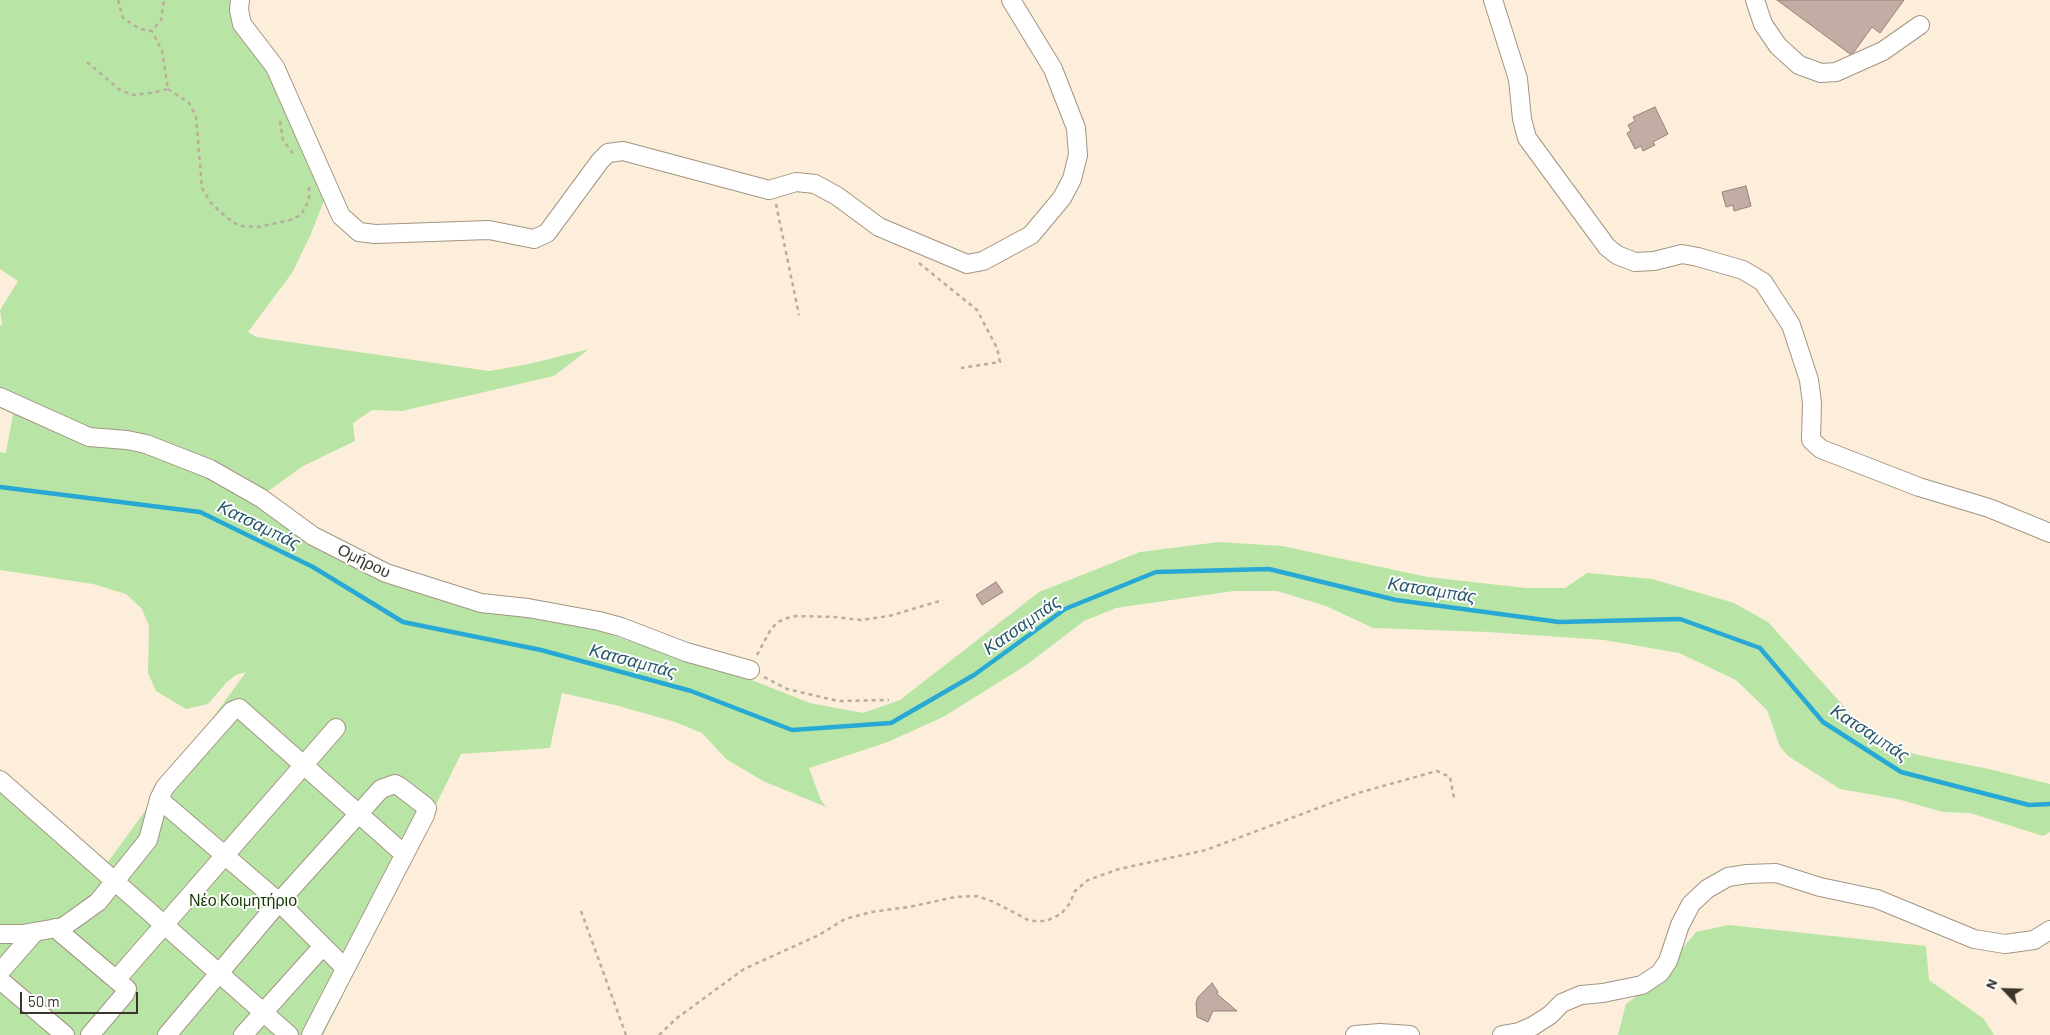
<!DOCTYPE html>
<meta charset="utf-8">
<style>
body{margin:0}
#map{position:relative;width:2050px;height:1035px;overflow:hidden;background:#fdeedb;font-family:Barlow,sans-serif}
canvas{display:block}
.north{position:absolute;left:1980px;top:965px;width:50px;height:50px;-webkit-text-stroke:4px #fdfdfd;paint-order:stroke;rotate:294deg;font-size:14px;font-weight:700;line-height:20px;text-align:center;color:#3b352e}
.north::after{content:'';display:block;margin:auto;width:18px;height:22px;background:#3b352e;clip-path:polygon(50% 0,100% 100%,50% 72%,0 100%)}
.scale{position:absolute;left:20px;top:992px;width:118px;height:22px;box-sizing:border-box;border:2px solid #3b352e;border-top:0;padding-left:6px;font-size:15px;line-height:18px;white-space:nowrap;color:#3b352e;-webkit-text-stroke:4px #fdfdfd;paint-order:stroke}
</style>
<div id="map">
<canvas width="2050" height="1035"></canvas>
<div class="north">N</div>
<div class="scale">50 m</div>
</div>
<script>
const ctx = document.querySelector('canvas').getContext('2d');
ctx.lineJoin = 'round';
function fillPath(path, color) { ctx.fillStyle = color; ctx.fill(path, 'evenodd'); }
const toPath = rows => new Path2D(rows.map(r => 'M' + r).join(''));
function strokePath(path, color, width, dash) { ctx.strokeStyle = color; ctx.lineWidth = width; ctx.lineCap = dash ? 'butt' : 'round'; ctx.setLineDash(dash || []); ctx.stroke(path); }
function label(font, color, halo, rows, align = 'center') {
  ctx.font = font + ' Barlow,sans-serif'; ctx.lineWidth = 4; ctx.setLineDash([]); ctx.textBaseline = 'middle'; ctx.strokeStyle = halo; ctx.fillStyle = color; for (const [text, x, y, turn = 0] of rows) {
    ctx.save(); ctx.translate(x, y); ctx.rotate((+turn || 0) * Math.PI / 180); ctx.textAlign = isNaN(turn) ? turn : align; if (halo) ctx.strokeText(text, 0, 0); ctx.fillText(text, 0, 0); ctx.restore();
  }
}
fillPath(toPath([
 [0,0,233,0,265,64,325,198,311,234,292,273,248,332,256,337,489,371,529,364,589,349,554,376,402,411,372,410,353,423,355,441,303,466,264,494,97,431,0,391,0,326,2,324,0,310,18,281,0,269],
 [14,408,124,446,155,454,230,487,285,525,503,614,591,628,700,665,739,675,810,703,863,713,900,700,1039,592,1140,552,1219,542,1282,546,1428,577,1526,588,1565,588,1587,573,1652,579,1734,603,1768,622,1875,741,1918,755,1989,769,2050,784,2050,832,2043,836,1970,813,1943,812,1897,799,1840,789,1788,756,1780,747,1767,710,1736,680,1679,653,1604,640,1488,632,1373,628,1326,606,1277,591,1234,591,1116,608,1084,621,1025,666,943,717,888,742,809,768,820,798,826,807,763,781,726,759,702,733,675,722,615,705,562,693,550,748,461,754,323,1035,0,1035,0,769,108,862,246,672,236,675,227,682,208,704,186,709,156,691,148,673,149,626,142,609,126,594,93,584,0,570,0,452,6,453],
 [1729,925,1926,946,1929,980,1984,1019,1994,1035,1618,1035,1626,1004,1672,970,1681,950,1696,932]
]), '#b8e5a6');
strokePath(toPath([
 [0,487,200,512,313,567,403,622,541,650,691,691,792,730,891,723,974,675,1065,609,1156,572,1269,569,1396,600,1559,622,1680,619,1760,648,1823,722,1901,772,2029,805,2050,804]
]), '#28a9d5', 4.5);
const building = toPath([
 [1777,0,1904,0,1880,33,1872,27,1854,52,1850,54,1777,0],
 [1655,107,1668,134,1653,142,1655,145,1643,151,1641,146,1635,149,1627,133,1631,131,1628,125,1635,121,1633,117,1655,107],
 [1746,186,1751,206,1734,211,1733,205,1726,207,1722,192,1746,186],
 [996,582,1003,592,982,605,976,595,996,582],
 [1212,983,1218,992,1217,994,1237,1011,1213,1011,1208,1022,1197,1017,1196,1003,1198,997,1212,983]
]);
fillPath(building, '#c3aca3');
strokePath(building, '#978179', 1);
const minor = toPath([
 [240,0,239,10,242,24,275,67,341,216,359,232,375,234,489,230,534,239,547,233,600,161,608,153,623,151,769,190,796,182,815,184,837,196,879,227,967,264,983,261,1031,235,1062,198,1072,179,1078,155,1076,128,1053,69,1011,0],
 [1493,0,1518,79,1522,119,1527,138,1607,247,1617,255,1635,262,1654,261,1682,254,1698,257,1743,270,1763,282,1791,325,1809,380,1812,403,1811,440,1821,449,1919,487,1989,508,2050,533],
 [1755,0,1763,24,1778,46,1799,65,1821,73,1836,72,1883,51,1920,25],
 [0,397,89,437,127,440,146,444,210,469,261,498,313,536,386,573,481,603,528,608,599,621,621,627,686,652,750,670],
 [0,780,289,1035],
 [159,799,279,902,345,968],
 [55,928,127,989,125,994,90,1035],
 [0,934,22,934,63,927,98,902,148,840,159,799,165,787,232,711,239,708,404,854],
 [0,972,35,932],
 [0,980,65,1035],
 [116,980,336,728],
 [167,1035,279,902,381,789,395,784,399,786,425,806,427,808,425,815,311,1035],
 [243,1035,323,946],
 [1355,1035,1380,1033,1410,1035],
 [1502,1035,1519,1032,1533,1026,1550,1015,1562,1003,1581,995,1603,993,1642,985,1660,973,1668,961,1680,925,1691,904,1707,889,1728,877,1747,874,1776,873,1820,887,1877,899,1974,939,2005,944,2034,940,2050,930]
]);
strokePath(minor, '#a29583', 20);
strokePath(toPath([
 [118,0,123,18,140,29,152,31,161,20,164,0],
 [87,62,120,90,133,95,151,93,168,89,162,51,152,31],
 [168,89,189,103,196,116,202,188,211,203,226,217,239,226,258,227,290,220,301,215,309,200,309,186],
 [280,121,283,140,295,156],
 [776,204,799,315],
 [919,263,977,310,997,348,1000,362,961,368],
 [757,655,771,629,778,622,787,618,796,616,835,617,861,620,889,616,943,600],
 [764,677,787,689,838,701,889,700],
 [581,911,626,1035],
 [659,1035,677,1018,744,969,819,935,845,919,871,912,909,907,955,897,977,896,994,902,1030,921,1046,921,1061,914,1070,903,1075,891,1088,880,1119,869,1206,850,1358,793,1437,771,1450,777,1454,798]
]), '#b9ad9e', 2.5, [4, 4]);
strokePath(minor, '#fff', 18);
label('16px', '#3b352e', '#fdfdfd', [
 ["Ομήρου",364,561,26]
]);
label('16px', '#173a02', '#fdfdfd', [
 ["Νέο Κοιμητήριο",243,901]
]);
label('italic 18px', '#27576b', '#fdfdfd', [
 ["Κατσαμπάς",259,525,26],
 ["Κατσαμπάς",1432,590,9],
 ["Κατσαμπάς",1022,625,-35],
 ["Κατσαμπάς",633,661,15],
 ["Κατσαμπάς",1870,733,33]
]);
</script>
